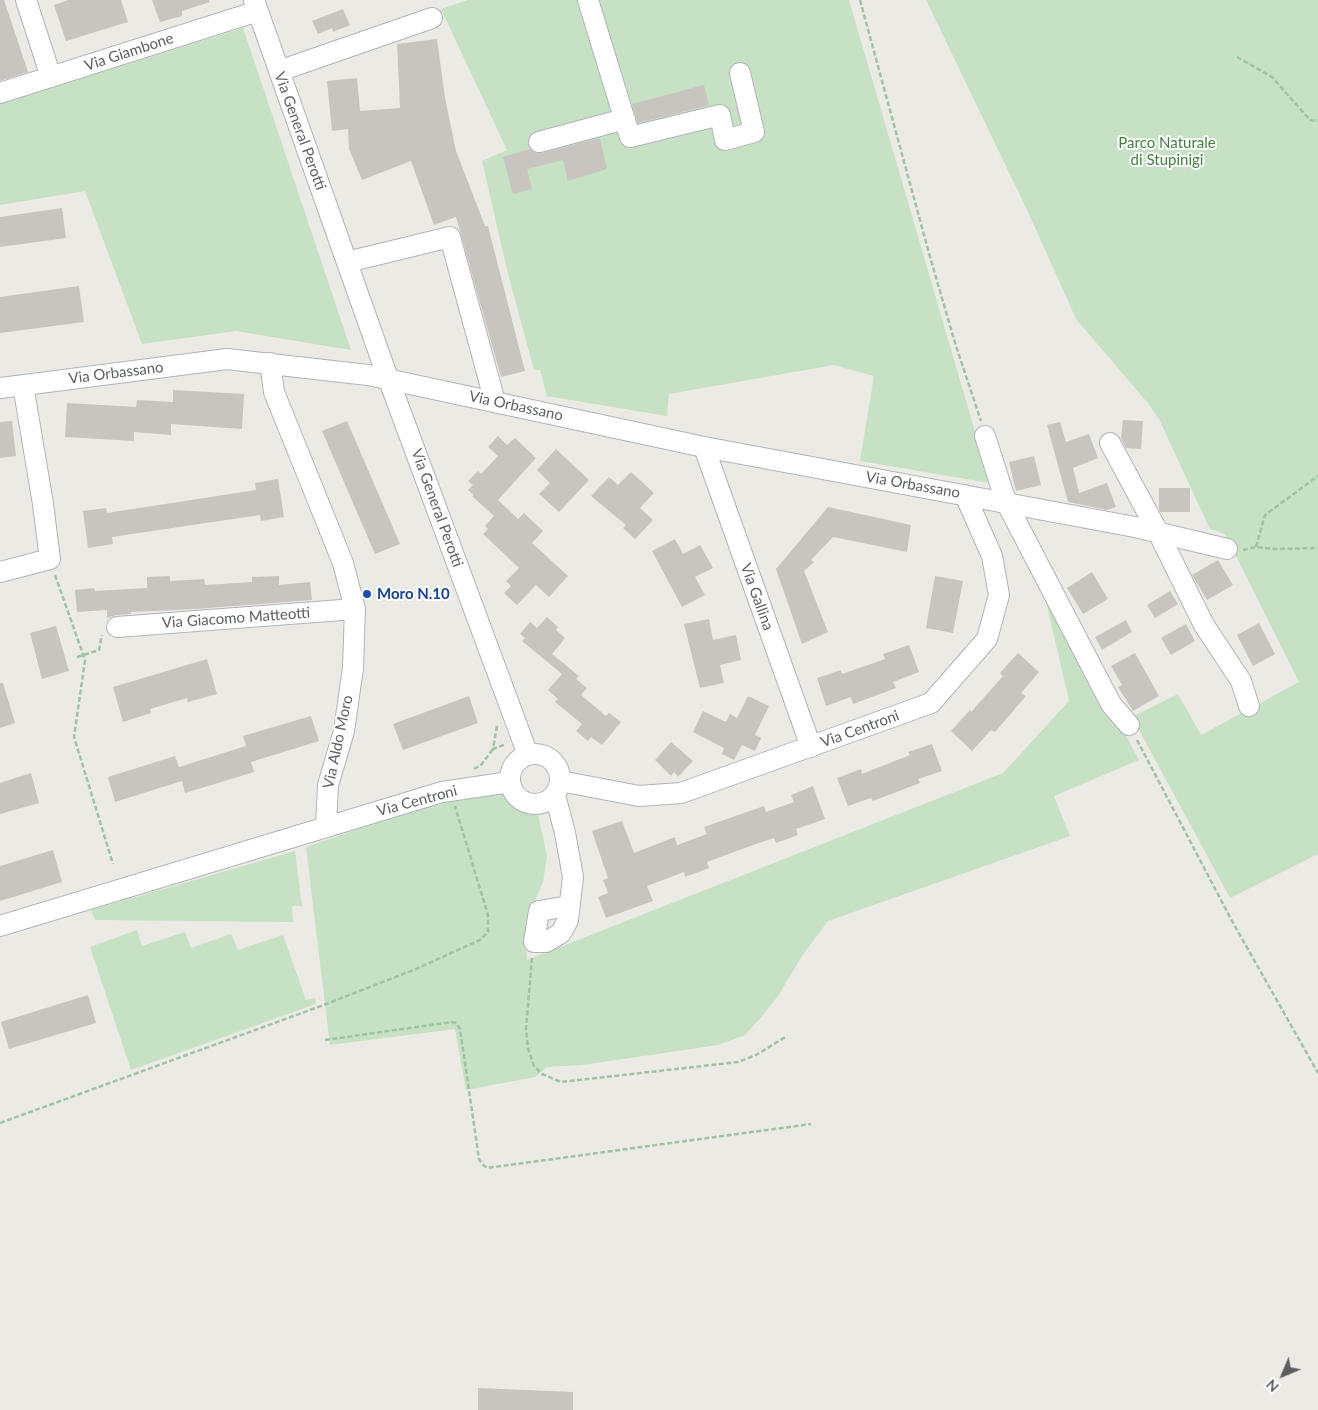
<!DOCTYPE html>
<html>
<head>
<meta charset="utf-8">
<style>
	body { margin:0 }
	#map { position:relative; width:1318px; height:1410px; overflow:hidden; background:#eceae4; font-family:Lato,sans-serif }
	canvas { display:block }
	.north { position:absolute; left:1258px; top:1350px; width:50px; height:50px; -webkit-text-stroke:4px #fff; paint-order:stroke; rotate:225deg; font-size:14px; font-weight:700; line-height:20px; text-align:center; color:#5c5f62 }
	.north::after { content:''; display:block; margin:auto; width:18px; height:22px; background:#5c5f62; clip-path:polygon(50% 0,100% 100%,50% 72%,0 100%) }
</style>
</head>
<body>
<div id="map">
<canvas width="1318" height="1410"></canvas>
<div class="north">N</div>
</div>
<script>
const ctx = document.querySelector('canvas').getContext('2d');
ctx.lineJoin = 'round';
function paint(path, color) {
  ctx.fillStyle = color;
  ctx.fill(path, 'evenodd');
}
function toPath(rows) {
  const path = new Path2D();
  for (const r of rows) {
    if (r.length === 3) {
      path.moveTo(r[0] + r[2], r[1]);
      path.arc(r[0], r[1], r[2], 0, 2 * Math.PI);
      continue;
    }
    path.moveTo(r[0], r[1]);
    for (let i = 2; i < r.length; i += 2) path.lineTo(r[i], r[i + 1]);
  }
  return path;
}
function stroke(path, color, width, dash) {
  ctx.strokeStyle = color;
  ctx.lineWidth = width;
  ctx.lineCap = dash ? 'butt' : 'round';
  ctx.setLineDash(dash || []);
  ctx.stroke(path);
}
function write(font, color, halo, rows, align = 'center') {
  ctx.font = font + ' Lato,sans-serif';
  ctx.lineWidth = 4;
  ctx.setLineDash([]);
  ctx.textBaseline = 'middle';
  ctx.strokeStyle = halo;
  ctx.fillStyle = color;
  for (const [text, x, y, turn = 0] of rows) {
    ctx.save();
    ctx.translate(x, y);
    ctx.rotate((+turn || 0) * Math.PI / 180);
    ctx.textAlign = isNaN(turn) ? turn : align;
    if (halo) ctx.strokeText(text, 0, 0);
    ctx.fillText(text, 0, 0);
    ctx.restore();
  }
}
const green = toPath([
	[468,0,849,0,990,483,860,461,874,376,834,365,669,394,667,416,547,396,540,370,534,370,508,274,482,161,507,150,441,9],
	[926,0,1318,0,1318,854,1230,898,1132,717,1178,694,1201,735,1299,682,1225,534,1210,529,1159,419,1147,402,1076,319,1029,214],
	[243,28,351,350,236,331,142,344,85,191,0,205,0,104],
	[1040,575,1139,760,1054,796,1070,836,828,921,802,956,778,996,763,1015,745,1035,718,1045,582,1065,547,1067,535,1077,466,1090,455,1029,330,1045,306,847,455,796,505,793,512,803,521,811,530,815,538,815,547,856,543,882,525,925,527,960,1003,773,1069,701],
	[295,851,302,906,292,906,293,922,95,920,91,910],
	[137,930,142,946,185,932,191,948,231,934,238,950,283,935,306,1000,315,998,316,1004,131,1070,90,947]
]);
const building = toPath([
	[0,0,4,0,28,72,0,81],
	[68,0,121,0,128,22,66,41,54,5],
	[152,0,209,0,210,2,182,11,182,16,160,22],
	[343,9,350,25,333,32,332,28,318,34,312,21],
	[437,39,445,98,456,151,485,226,488,226,525,371,501,377,456,217,434,225,411,161,362,180,349,149,348,129,332,131,327,81,357,78,360,111,400,108,397,44],
	[704,85,709,105,638,123,632,104],
	[600,138,607,169,568,181,563,160,527,169,532,189,513,194,503,157,530,149,535,153,542,153],
	[62,208,66,238,0,247,0,217],
	[79,286,84,322,0,333,0,297],
	[173,390,244,394,242,429,171,424,171,435,134,432,134,441,65,437,67,403,136,407,137,400,173,402],
	[1123,420,1143,421,1141,449,1126,448,1121,438],
	[12,421,16,456,0,458,0,422],
	[347,421,400,544,375,554,322,431],
	[1060,422,1066,442,1089,434,1098,458,1073,468,1079,493,1107,483,1116,507,1107,510,1068,502,1047,425],
	[498,436,507,445,515,438,536,458,498,500,518,519,524,513,543,531,532,543,568,576,549,597,536,585,517,605,504,593,511,586,506,581,519,568,483,534,488,529,485,526,494,516,472,496,474,495,468,490,473,485,468,481,478,471,481,474,498,456,488,447],
	[556,449,589,480,559,512,539,494,550,483,537,470],
	[1034,456,1041,485,1016,491,1009,462],
	[631,472,654,493,640,508,653,520,635,539,623,528,626,525,591,496,609,477,618,485],
	[278,479,284,517,261,521,260,515,112,537,113,544,88,548,83,511,106,508,107,513,256,490,255,483],
	[1159,488,1190,488,1190,512,1160,512,1159,509],
	[828,507,911,525,907,552,833,537,811,560,814,562,804,571,828,632,802,644,776,569],
	[675,539,683,554,700,545,713,568,695,577,705,595,682,607,652,551],
	[1218,560,1233,585,1207,600,1192,575],
	[1092,572,1108,599,1083,614,1067,588],
	[170,576,170,581,204,579,205,585,252,582,252,577,279,576,279,585,310,582,312,600,196,609,131,612,131,614,116,615,107,618,107,610,77,612,75,590,94,588,95,591,147,588,147,577],
	[935,576,963,581,953,633,926,628],
	[1170,591,1178,604,1155,618,1147,605],
	[547,617,558,627,556,630,565,638,552,654,579,676,576,679,587,688,581,695,606,716,609,713,621,722,602,745,591,737,588,741,576,731,582,724,555,702,558,699,548,690,562,674,522,641,525,638,520,634,530,622,537,628],
	[709,619,713,640,736,635,741,660,720,665,724,683,700,688,684,624],
	[1126,620,1132,632,1102,650,1095,637],
	[1259,623,1275,654,1253,666,1237,635],
	[1186,624,1195,641,1171,655,1161,638],
	[56,626,69,671,42,679,30,633],
	[909,645,919,672,893,682,896,688,853,704,851,697,826,706,817,678,841,670,842,674,885,659,883,654],
	[1018,653,1039,672,1021,693,1026,696,995,732,991,730,972,751,951,731,970,710,971,712,1003,676,1000,673],
	[1135,653,1159,696,1133,711,1118,687,1122,685,1111,666],
	[207,659,217,694,188,702,187,698,150,709,151,713,123,722,113,687],
	[0,683,3,683,15,723,0,728],
	[469,696,478,723,403,750,393,724],
	[748,696,769,706,755,735,761,738,755,751,742,745,734,760,722,754,724,748,693,732,703,711,726,722,730,714,737,718],
	[311,716,319,741,251,762,254,772,185,793,182,781,115,802,108,777,175,756,179,767,246,746,243,736],
	[671,742,693,761,678,777,674,772,671,776,655,760],
	[932,744,942,771,918,779,920,783,873,801,871,798,848,806,837,778,861,769,862,774,910,755,908,752],
	[31,773,39,803,0,814,0,783],
	[813,786,825,819,796,829,798,835,776,843,774,838,753,845,707,862,709,868,685,877,684,872,647,886,653,901,606,918,598,897,608,893,603,880,608,878,592,831,622,821,634,853,675,837,677,845,707,834,704,827,764,806,766,812,794,802,791,795],
	[53,850,62,882,0,901,0,866],
	[88,995,96,1023,9,1049,1,1022],
	[478,1388,573,1392,573,1410,478,1410]
]);
const path = toPath([
	[860,0,930,257,956,346,981,421],
	[1237,57,1272,77,1310,120,1318,121],
	[1256,547,1265,515,1318,476],
	[1243,550,1256,547,1276,549,1318,548],
	[55,575,85,660,74,737,113,864],
	[77,657,99,650,102,635],
	[497,726,493,749,506,744],
	[1137,740,1232,921,1318,1073],
	[474,769,481,765,493,749],
	[532,958,526,1029,528,1048,534,1066,542,1074,561,1082,738,1062,756,1055,787,1036],
	[325,1040,452,1022,456,1023,460,1029,479,1159,482,1164,487,1168,811,1124],
	[0,1123,321,1006,416,969,480,940,488,932,488,915,455,806]
]);
const minor = toPath([
	[26,0,51,77],
	[254,0,384,367,528,755],
	[588,0,630,137,720,115,725,140,754,132,740,73],
	[279,71,432,18],
	[0,93,258,11],
	[539,142,625,119],
	[347,262,450,237,495,402],
	[270,363,274,392,343,563,355,609,353,668,344,731,328,785,326,826],
	[0,388,227,359,368,375,704,447,1135,527,1227,549],
	[985,436,1006,502,1111,704,1129,725],
	[1110,443,1158,532,1204,625,1241,681,1249,706],
	[704,447,811,747],
	[0,572,50,559,43,504,23,385],
	[117,627,355,609],
	[535,779,25],
	[560,781,639,796,681,793,931,703,987,639,999,595,992,556,965,495],
	[555,795,565,833,573,877,568,920,561,933,546,942,534,942,539,911,569,906],
	[0,926,442,792,510,782]
]);
const markers = [
	[367,594,5,"#1a4fb4"]
];
const streetNames = [
	["Via Giambone",129,52,-18],
	["Via General Perotti",300,131,70],
	["Via Orbassano",116,373,-7],
	["Via Orbassano",516,406,12],
	["Via Orbassano",913,485,10],
	["Via General Perotti",437,508,70],
	["Via Gallina",757,597,70],
	["Via Giacomo Matteotti",236,618,-4],
	["Via Centroni",860,729,-20],
	["Via Aldo Moro",338,742,-78],
	["Via Centroni",417,801,-15]
];
const parkNames = [
	["Parco Naturale",1167,143],
	["di Stupinigi",1167,160]
];
const transitNames = [
	["Moro N.10",377,594]
];
paint(green, '#c6e1c3');
paint(building, '#c8c5c0');
stroke(minor, '#b1b4b7', 22);
stroke(path, '#9ec3a5', 2.5, [5, 2.5]);
stroke(minor, '#fff', 20);
for (const [x, y, r, color] of markers) {
  const dot = new Path2D();
  dot.arc(x, y, r, 0, 2 * Math.PI);
  ctx.fillStyle = color;
  ctx.fill(dot);
  stroke(dot, '#fff', 2);
}
write('15px', '#5c5f62', '#fff', streetNames);
write('15px', '#427f3e', '#fff', parkNames);
write('bold 15px', '#164399', '#fff', transitNames, 'left');
</script>
</body>
</html>
